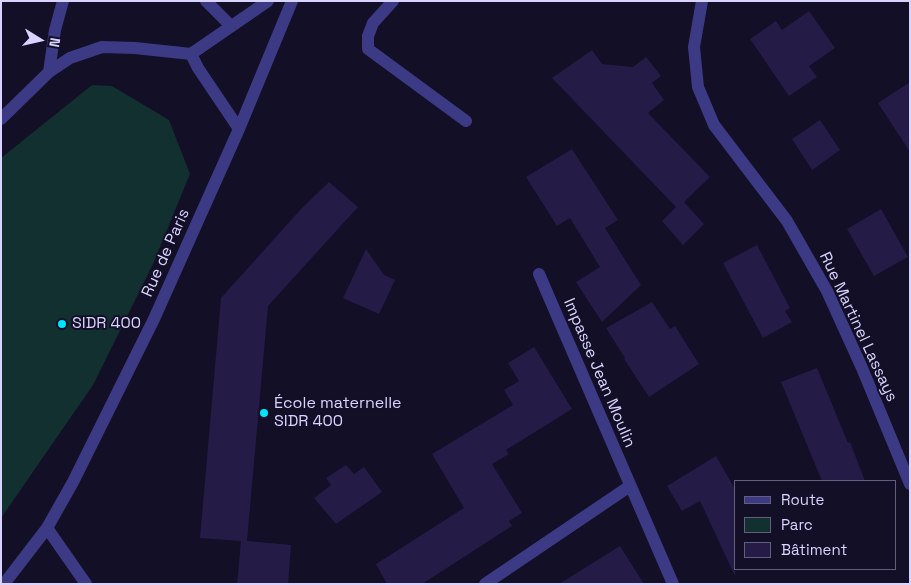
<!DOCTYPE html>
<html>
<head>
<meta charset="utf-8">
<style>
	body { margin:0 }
	#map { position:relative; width:911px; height:585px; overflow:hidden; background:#130f26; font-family:"Space Grotesk",sans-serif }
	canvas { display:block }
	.frame { position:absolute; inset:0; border:2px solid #d9d4ff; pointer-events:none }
	.legend { position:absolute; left:734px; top:480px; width:162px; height:90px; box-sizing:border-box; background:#130f26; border:1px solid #625e7d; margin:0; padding:6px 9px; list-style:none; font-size:15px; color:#d9d4ff }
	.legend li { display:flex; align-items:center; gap:10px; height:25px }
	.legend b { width:25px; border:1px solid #625e7d }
	.north { position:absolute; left:15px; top:15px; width:50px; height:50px; -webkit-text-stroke:4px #130f26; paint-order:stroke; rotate:100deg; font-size:14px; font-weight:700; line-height:20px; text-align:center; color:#d9d4ff }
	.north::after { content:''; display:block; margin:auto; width:18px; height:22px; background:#d9d4ff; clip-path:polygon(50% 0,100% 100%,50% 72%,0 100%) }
</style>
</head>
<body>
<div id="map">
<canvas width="911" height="585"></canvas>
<div class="frame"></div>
<ul class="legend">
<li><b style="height:6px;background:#3d3a85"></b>Route</li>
<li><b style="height:14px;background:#12302f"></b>Parc</li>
<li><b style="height:14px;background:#241b47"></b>Bâtiment</li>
</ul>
<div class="north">N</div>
</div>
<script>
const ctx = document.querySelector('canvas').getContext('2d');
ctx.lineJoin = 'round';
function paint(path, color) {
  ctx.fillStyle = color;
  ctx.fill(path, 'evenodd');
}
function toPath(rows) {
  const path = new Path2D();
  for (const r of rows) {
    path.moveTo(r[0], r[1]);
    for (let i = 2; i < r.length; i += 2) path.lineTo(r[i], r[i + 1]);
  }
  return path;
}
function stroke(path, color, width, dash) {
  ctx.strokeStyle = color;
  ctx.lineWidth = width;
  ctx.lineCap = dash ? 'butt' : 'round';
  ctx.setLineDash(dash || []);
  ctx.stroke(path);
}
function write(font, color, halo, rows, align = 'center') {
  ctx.font = font + ' "Space Grotesk",sans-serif';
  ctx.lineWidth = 4;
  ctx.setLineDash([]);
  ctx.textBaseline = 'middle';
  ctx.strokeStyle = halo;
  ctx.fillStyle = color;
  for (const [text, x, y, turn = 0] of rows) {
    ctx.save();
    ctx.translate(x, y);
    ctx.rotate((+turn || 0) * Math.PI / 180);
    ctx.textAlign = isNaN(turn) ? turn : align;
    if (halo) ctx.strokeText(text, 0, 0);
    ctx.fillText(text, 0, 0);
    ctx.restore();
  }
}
const green = toPath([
	[92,85,112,86,169,120,190,174,153,264,93,385,1,518,1,158]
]);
const building = toPath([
	[809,11,835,48,809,66,817,77,789,96,750,39,776,21,782,30],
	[592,50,602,64,633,67,646,57,661,76,652,83,664,100,648,113,710,177,684,202,704,224,683,245,662,221,676,207,552,78],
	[910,82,910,152,878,103],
	[820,120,840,150,812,170,792,139],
	[572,149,618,220,605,228,641,285,602,322,576,282,600,267,570,218,557,226,526,177],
	[329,182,358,207,268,306,247,541,291,545,288,584,237,584,241,541,200,538,221,298,301,209],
	[881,209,908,257,874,276,847,229],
	[757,245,790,308,785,311,792,322,763,338,723,263],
	[366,249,384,275,395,280,379,314,343,298],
	[652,302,670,329,675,326,699,364,649,397,624,359,625,358,606,328],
	[534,347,572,409,506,450,509,454,492,464,522,513,509,521,512,526,422,584,387,584,376,564,464,508,432,454,513,405,504,390,519,381,508,363],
	[817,368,848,443,850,442,865,481,822,481,781,382],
	[716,456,735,489,735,576,700,501,682,511,667,486],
	[346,465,354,474,364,467,382,492,336,524,314,498,331,485,326,478],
	[620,546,644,584,559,584]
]);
const service = toPath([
	[393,1,373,23,368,36,368,49,466,121]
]);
const minor = toPath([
	[206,1,231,26],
	[702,1,694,47,698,87,714,125,787,221,827,291,862,368,910,484],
	[49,72,55,30,63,1],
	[539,274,673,584],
	[485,584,630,486]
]);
const tertiary = toPath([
	[191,54,198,68,239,129],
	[1,119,49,72,70,58,102,47,135,48,191,54,268,1],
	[47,528,86,584],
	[4,584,47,528,73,482,154,319,239,129,292,1]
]);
const markers = [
	[62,324,5,"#00e5ff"],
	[264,413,5,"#00e5ff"]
];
const streetNames = [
	["Rue de Paris",166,253,-66],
	["Rue Martinel Lassays",858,327,65],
	["Impasse Jean Moulin",599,373,67]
];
const poiNames = [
	["SIDR 400",72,324],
	["École maternelle",274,404],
	["SIDR 400",274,422]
];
paint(green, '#12302f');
paint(building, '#241b47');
stroke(service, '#3d3a85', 12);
stroke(minor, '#3d3a85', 12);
stroke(tertiary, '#3d3a85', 12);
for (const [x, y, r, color] of markers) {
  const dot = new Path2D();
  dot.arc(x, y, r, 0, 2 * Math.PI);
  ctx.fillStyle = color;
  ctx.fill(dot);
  stroke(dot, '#130f26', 2);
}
write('16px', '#d9d4ff', '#130f26', streetNames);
write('16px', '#d9d4ff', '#130f26', poiNames, 'left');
</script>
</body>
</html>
